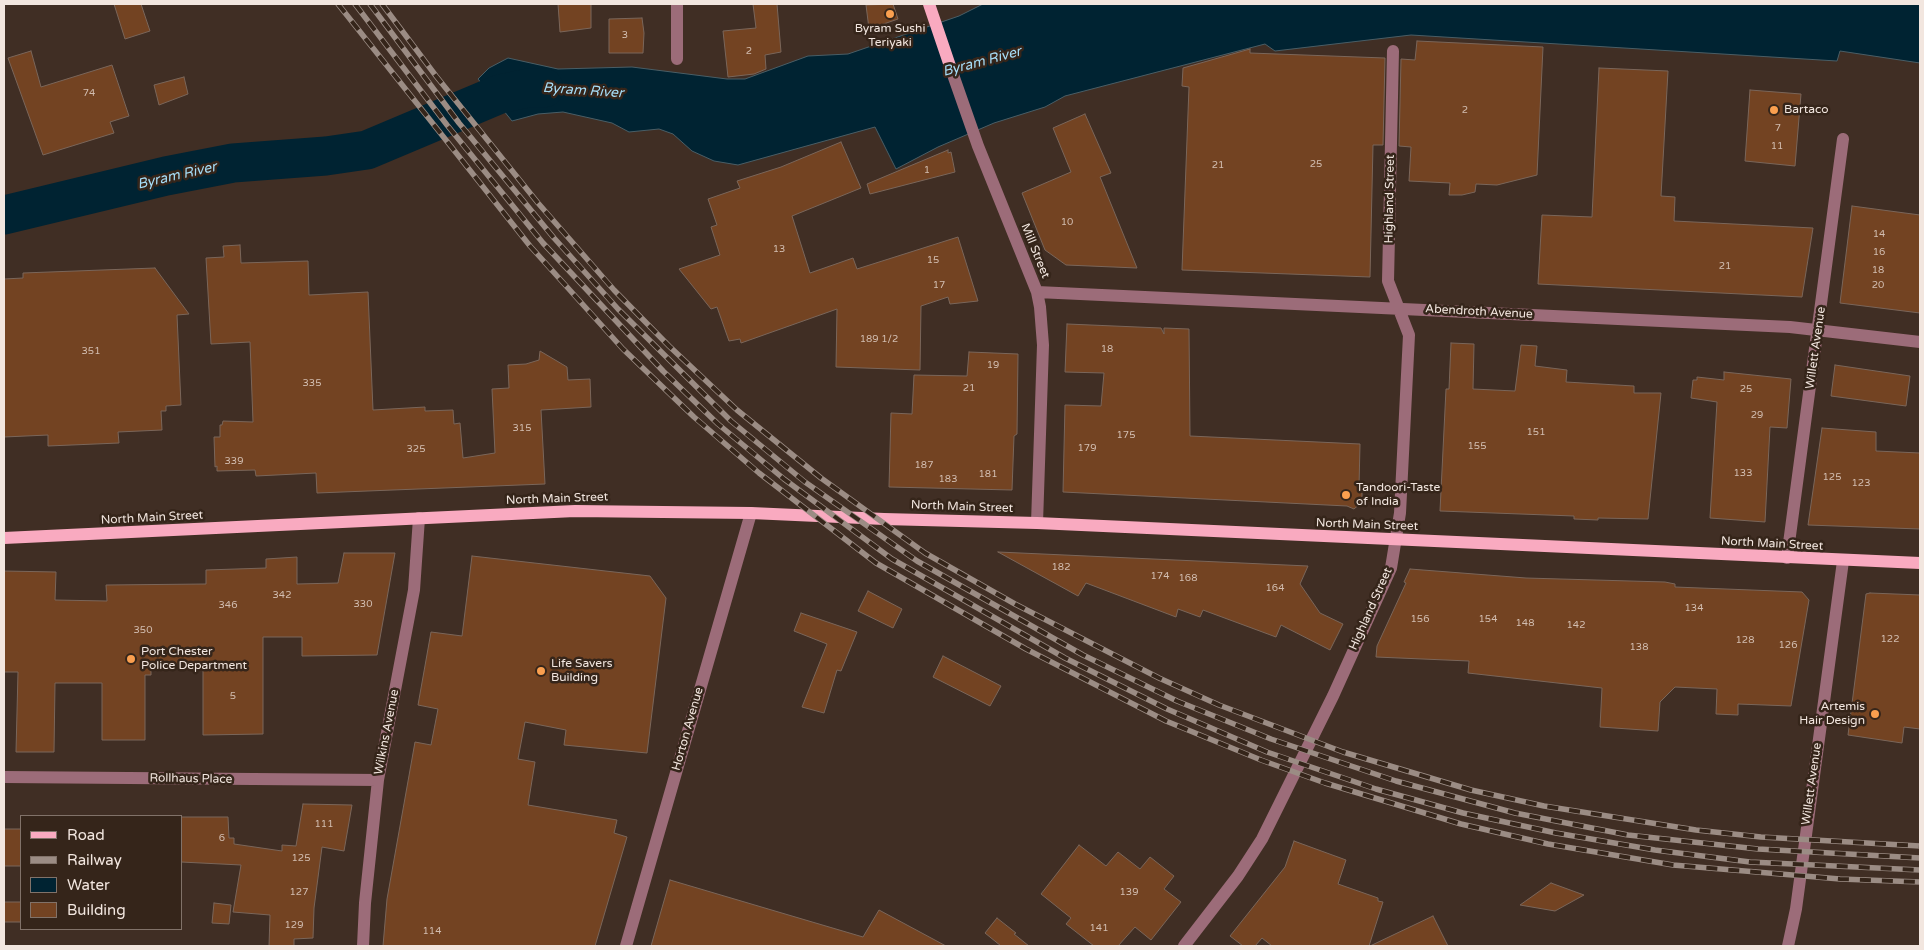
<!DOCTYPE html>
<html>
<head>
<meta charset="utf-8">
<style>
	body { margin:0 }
	#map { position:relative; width:1924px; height:950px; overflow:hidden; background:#402e24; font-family:"Varela Round",sans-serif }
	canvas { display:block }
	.frame { position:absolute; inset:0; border:5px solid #f2e6df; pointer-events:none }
	.legend { position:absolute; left:20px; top:815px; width:162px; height:115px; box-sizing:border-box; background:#35251a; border:1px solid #817269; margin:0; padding:6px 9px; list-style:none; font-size:15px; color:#f2e6df }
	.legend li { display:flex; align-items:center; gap:10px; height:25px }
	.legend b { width:25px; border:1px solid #817269 }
</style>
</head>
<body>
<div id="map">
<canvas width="1924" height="950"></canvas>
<div class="frame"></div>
<ul class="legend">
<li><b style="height:6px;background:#f9aac0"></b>Road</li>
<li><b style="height:6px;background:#9b8c84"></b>Railway</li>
<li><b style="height:14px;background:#002332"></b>Water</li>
<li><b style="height:14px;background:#734322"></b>Building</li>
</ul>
</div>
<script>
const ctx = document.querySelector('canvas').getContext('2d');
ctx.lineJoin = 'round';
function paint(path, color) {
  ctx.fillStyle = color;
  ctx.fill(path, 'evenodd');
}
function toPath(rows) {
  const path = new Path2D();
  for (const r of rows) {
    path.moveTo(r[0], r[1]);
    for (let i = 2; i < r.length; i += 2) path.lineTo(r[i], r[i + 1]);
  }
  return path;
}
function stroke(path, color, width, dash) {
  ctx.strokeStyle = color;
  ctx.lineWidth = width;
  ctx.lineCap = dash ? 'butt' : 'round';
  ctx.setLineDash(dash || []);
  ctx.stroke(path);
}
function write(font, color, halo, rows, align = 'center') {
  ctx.font = font + ' "Varela Round",sans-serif';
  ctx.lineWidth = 5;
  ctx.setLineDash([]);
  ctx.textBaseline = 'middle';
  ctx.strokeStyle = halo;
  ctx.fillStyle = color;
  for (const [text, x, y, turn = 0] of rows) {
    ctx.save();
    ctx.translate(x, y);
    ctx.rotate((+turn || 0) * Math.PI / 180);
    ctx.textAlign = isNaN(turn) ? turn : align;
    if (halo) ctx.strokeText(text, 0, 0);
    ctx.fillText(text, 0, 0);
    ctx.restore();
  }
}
const water = toPath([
	[983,4,1920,4,1920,63,1840,51,1837,61,1411,35,1275,51,1265,44,1065,96,1045,107,994,123,938,147,896,169,875,127,738,165,714,161,692,151,673,134,659,129,629,132,612,123,563,112,538,114,512,121,478,79,489,68,508,58,558,69,632,67,727,79,745,79,808,56,848,54,959,16,983,4]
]);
const river = toPath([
	[4,215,166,176,233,163,326,156,367,150,500,94,528,88,544,88]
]);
const building = toPath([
	[114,4,141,4,150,31,125,39,114,4],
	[558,4,591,4,591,28,560,32,558,4],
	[753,4,777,4,781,52,765,55,766,69,754,74,728,77,723,31,756,28,753,4],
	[893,4,898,19,869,29,866,5,893,4],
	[642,18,644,33,643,53,609,53,609,19,642,18],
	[1417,41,1543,47,1537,175,1497,185,1476,184,1475,192,1462,195,1449,195,1450,183,1409,181,1411,147,1399,146,1401,59,1415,60,1417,41],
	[1250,49,1250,53,1385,58,1383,145,1373,145,1370,277,1182,270,1189,87,1182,86,1183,68,1250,49],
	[31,51,41,87,112,65,129,116,110,122,114,133,43,155,8,58,31,51],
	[1599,68,1668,71,1661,196,1675,197,1674,221,1813,228,1802,297,1538,284,1542,215,1592,217,1599,68],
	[184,77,188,94,159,105,154,85,184,77],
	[1750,90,1801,94,1795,166,1745,161,1750,90],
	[1085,114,1111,173,1100,177,1137,268,1066,265,1045,250,1022,193,1071,172,1053,128,1085,114],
	[841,142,861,188,792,216,810,273,853,258,857,269,958,237,978,301,950,304,948,297,921,306,920,370,836,367,837,309,741,343,740,339,729,341,717,307,711,309,679,269,720,255,711,227,717,225,708,199,740,188,737,181,781,167,841,142],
	[948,150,948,153,951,152,955,172,870,194,867,184,948,150],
	[1852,206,1920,215,1920,313,1840,303,1852,206],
	[240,245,241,263,308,261,309,295,368,292,373,410,425,407,425,411,453,410,454,424,460,423,463,458,495,453,492,389,509,388,508,365,526,364,539,360,540,351,567,367,568,380,590,379,591,407,541,410,545,484,317,493,316,473,256,476,255,470,217,471,217,466,215,467,214,437,220,437,220,425,222,425,223,421,253,422,250,342,211,344,206,258,224,257,223,246,240,245],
	[155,268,189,314,177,315,181,405,166,406,166,411,161,411,162,430,118,432,119,443,48,446,48,435,4,437,4,279,23,278,23,273,155,268],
	[1067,324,1161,328,1164,334,1164,328,1189,329,1190,436,1360,444,1359,487,1362,487,1362,502,1354,509,1347,506,1063,492,1065,405,1101,406,1104,373,1065,372,1067,324],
	[1451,343,1474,344,1473,389,1515,391,1521,345,1537,346,1535,366,1567,370,1566,382,1634,386,1634,393,1661,393,1648,519,1598,518,1598,520,1574,519,1574,516,1440,511,1446,389,1449,389,1451,343],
	[969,352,1018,354,1017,434,1014,436,1012,490,889,487,891,413,912,414,914,375,967,376,969,352],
	[1835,365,1910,376,1906,406,1831,396,1835,365],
	[1724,372,1791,379,1787,428,1770,427,1765,522,1710,518,1717,402,1691,398,1693,380,1697,380,1697,377,1724,380,1724,372],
	[1822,428,1876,432,1876,451,1920,453,1920,529,1808,525,1822,428],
	[998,552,1308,566,1300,584,1320,613,1343,624,1330,650,1281,625,1276,637,1203,610,1200,617,1178,609,1176,617,1086,583,1078,596,998,552],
	[344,553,395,553,377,655,302,656,302,637,263,637,263,734,203,735,203,665,151,665,151,675,145,675,145,740,102,740,102,683,55,683,54,752,16,752,18,672,4,672,4,571,56,572,55,600,107,601,106,585,206,584,206,570,266,568,266,559,297,557,297,584,338,583,344,553],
	[472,556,650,576,666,598,647,753,564,745,566,730,525,722,518,759,535,762,528,805,617,820,614,833,627,837,595,946,383,946,387,899,415,742,431,745,438,709,418,705,431,632,462,636,472,556],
	[1410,569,1526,578,1665,582,1675,584,1675,587,1802,592,1809,600,1791,706,1738,704,1738,715,1716,714,1717,689,1675,687,1660,702,1658,731,1600,727,1602,688,1468,673,1469,661,1376,657,1377,646,1406,583,1404,582,1410,569],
	[868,591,902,609,893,628,858,611,868,591],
	[1870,593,1920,595,1920,729,1904,727,1902,743,1848,735,1866,594,1870,593],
	[801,613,857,632,841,671,837,670,824,713,802,707,827,644,794,631,801,613],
	[943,656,1001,686,990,706,933,677,943,656],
	[303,804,352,805,344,851,322,847,314,908,313,938,294,939,294,946,269,946,270,915,233,912,241,865,181,862,181,817,228,817,229,838,234,838,234,844,282,851,282,845,296,846,303,804],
	[4,829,21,829,21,866,4,866,4,829],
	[1294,841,1346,860,1338,884,1378,898,1378,901,1383,902,1369,946,1272,946,1262,938,1255,946,1243,946,1230,936,1285,867,1294,841],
	[1079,845,1106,866,1118,852,1140,869,1150,857,1174,876,1164,889,1181,902,1151,940,1135,927,1118,946,1094,946,1066,924,1071,918,1041,894,1079,845],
	[670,880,863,937,879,910,946,946,651,946,670,880],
	[1551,883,1584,895,1555,911,1520,905,1551,883],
	[4,902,21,902,21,922,4,922,4,902],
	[214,903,231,905,229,924,212,923,214,903],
	[1433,916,1448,946,1370,946,1433,916],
	[997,918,1016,933,1014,934,1029,946,1001,946,985,933,997,918]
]);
const minor = toPath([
	[677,4,677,59],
	[951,69,978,146,1037,292,1040,307,1043,345,1037,523],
	[1037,292,1790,327,1920,342],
	[1787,558,1843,139],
	[4,777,378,780],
	[363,946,365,903,378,780,414,590,419,518],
	[626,946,751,513],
	[1184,946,1238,876,1262,839,1333,696,1391,568,1400,513,1409,335,1388,281,1393,51],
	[1788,946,1796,909,1843,561]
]);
const major = toPath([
	[929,4,951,69],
	[4,538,575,511,751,513,884,519,1037,523,1920,563]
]);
const rail = toPath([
	[338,4,530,246,623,349,694,417,759,473,876,563,1026,649,1166,721,1261,760,1325,783,1461,824,1548,844,1673,865,1840,879,1920,882],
	[355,4,447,125,543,243,663,371,718,424,784,479,892,559,1065,658,1167,709,1267,752,1376,789,1463,813,1556,833,1655,850,1750,862,1920,870],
	[370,4,459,123,554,238,618,309,731,421,805,482,917,561,1083,655,1177,701,1271,739,1396,781,1515,813,1628,835,1758,849,1920,858],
	[382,4,436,76,538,203,614,290,669,346,737,410,821,478,925,553,1015,604,1159,678,1219,705,1343,752,1471,790,1544,806,1696,830,1761,837,1920,846]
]);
const markers = [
	[890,14,5,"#fa9f4f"],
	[1774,110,5,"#fa9f4f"],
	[1346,495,5,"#fa9f4f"],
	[131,659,5,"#fa9f4f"],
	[541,671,5,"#fa9f4f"],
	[1875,714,5,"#fa9f4f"]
];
const numberNames = [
	["3",625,35],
	["2",749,51],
	["74",89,93],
	["2",1465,110],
	["7",1778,128],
	["11",1777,146],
	["25",1316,164],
	["21",1218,165],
	["1",927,170],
	["10",1067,222],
	["14",1879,234],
	["13",779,249],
	["16",1879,252],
	["15",933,260],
	["21",1725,266],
	["18",1878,270],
	["17",939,285],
	["20",1878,285],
	["189 1/2",879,339],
	["18",1107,349],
	["351",91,351],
	["19",993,365],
	["335",312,383],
	["21",969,388],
	["25",1746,389],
	["29",1757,415],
	["315",522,428],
	["151",1536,432],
	["175",1126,435],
	["155",1477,446],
	["179",1087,448],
	["325",416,449],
	["339",234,461],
	["187",924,465],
	["133",1743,473],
	["181",988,474],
	["125",1832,477],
	["183",948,479],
	["123",1861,483],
	["182",1061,567],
	["174",1160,576],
	["168",1188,578],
	["164",1275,588],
	["342",282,595],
	["330",363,604],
	["346",228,605],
	["134",1694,608],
	["156",1420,619],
	["154",1488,619],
	["148",1525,623],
	["142",1576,625],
	["350",143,630],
	["122",1890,639],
	["128",1745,640],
	["126",1788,645],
	["138",1639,647],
	["5",233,696],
	["111",324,824],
	["6",222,838],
	["125",301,858],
	["127",299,892],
	["139",1129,892],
	["129",294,925],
	["141",1099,928],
	["114",432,931]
];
const poiNames = [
	["Byram Sushi",890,29,"center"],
	["Teriyaki",890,43,"center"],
	["Bartaco",1784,110],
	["Tandoori-Taste",1356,488],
	["of India",1356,502],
	["Port Chester",141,652],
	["Police Department",141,666],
	["Life Savers",551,664],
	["Building",551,678],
	["Artemis",1865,707,"right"],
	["Hair Design",1865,721,"right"]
];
const streetNames = [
	["Highland Street",1390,199,-89],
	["Mill Street",1035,251,68],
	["Abendroth Avenue",1479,312,3],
	["Willett Avenue",1816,348,-82],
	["North Main Street",557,499,-2],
	["North Main Street",962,507,2],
	["North Main Street",152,518,-3],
	["North Main Street",1367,525,2],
	["North Main Street",1772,544,3],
	["Highland Street",1371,609,-66],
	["Horton Avenue",688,729,-74],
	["Wilkins Avenue",387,732,-79],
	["Rollhaus Place",191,779,1],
	["Willett Avenue",1812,784,-82]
];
const waterNames = [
	["Byram River",982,62,-15],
	["Byram River",583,91,4],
	["Byram River",177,176,-13]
];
paint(water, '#002332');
stroke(water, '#495e66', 1);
stroke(river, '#002332', 39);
paint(building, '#734322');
stroke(building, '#7a665a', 1);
stroke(minor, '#9c6c79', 12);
stroke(major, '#f9aac0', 12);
stroke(rail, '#9b8c84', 5.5);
stroke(rail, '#35251a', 4, [11]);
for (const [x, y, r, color] of markers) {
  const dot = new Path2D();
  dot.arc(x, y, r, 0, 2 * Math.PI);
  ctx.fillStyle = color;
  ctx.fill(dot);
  stroke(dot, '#35251a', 2);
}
write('10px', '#d2bdb0', null, numberNames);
write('12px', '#f2e6df', '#35251a', poiNames, 'left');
write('12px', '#f2e6df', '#35251a', streetNames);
write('italic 14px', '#a6ddf7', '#35251a', waterNames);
</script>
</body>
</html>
